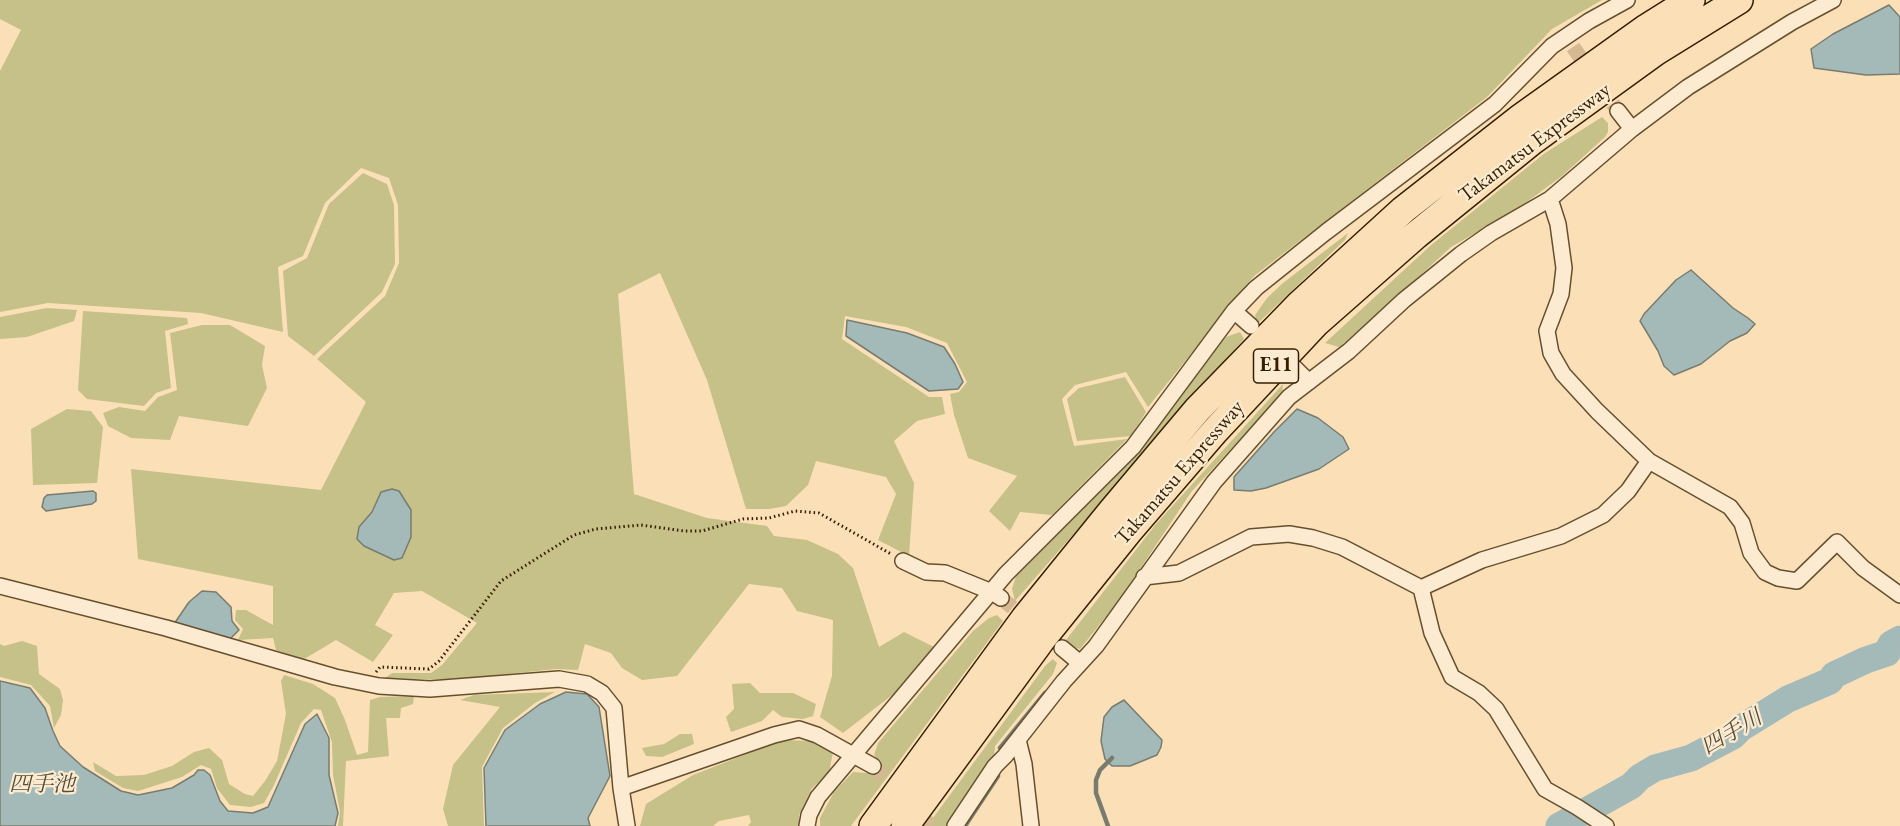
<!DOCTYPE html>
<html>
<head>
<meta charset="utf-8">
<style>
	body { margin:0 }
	canvas { display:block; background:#fbe0b7 }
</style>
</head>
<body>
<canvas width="1900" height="826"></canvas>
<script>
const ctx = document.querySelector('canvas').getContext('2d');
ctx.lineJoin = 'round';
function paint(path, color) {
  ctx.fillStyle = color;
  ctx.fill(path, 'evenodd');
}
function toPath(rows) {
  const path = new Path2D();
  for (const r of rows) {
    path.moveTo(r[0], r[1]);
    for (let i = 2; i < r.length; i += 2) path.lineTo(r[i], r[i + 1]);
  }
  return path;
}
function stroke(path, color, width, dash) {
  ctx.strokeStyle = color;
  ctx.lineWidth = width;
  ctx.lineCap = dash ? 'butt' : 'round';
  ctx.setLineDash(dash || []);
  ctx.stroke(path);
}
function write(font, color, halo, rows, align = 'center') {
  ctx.font = font + ' "EB Garamond","Noto Serif JP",serif';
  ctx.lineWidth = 4.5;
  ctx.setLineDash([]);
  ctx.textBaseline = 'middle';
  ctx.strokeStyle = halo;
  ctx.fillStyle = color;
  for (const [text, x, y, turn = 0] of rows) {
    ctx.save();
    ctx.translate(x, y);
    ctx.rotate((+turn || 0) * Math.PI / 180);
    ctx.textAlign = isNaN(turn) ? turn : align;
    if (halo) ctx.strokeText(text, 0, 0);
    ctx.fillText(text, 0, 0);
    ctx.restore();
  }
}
const green = toPath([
	[0,0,1602,0,1552,29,1487,97,1254,276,1148,407,1126,372,1075,385,1062,399,1074,446,1127,439,1052,515,1020,512,1010,531,989,511,1017,476,968,458,954,415,950,394,959,392,967,382,947,343,906,327,845,316,842,339,929,397,942,397,945,414,917,421,894,441,914,483,909,556,878,540,896,494,886,477,816,461,808,485,786,506,769,509,746,509,707,380,660,273,618,294,634,494,707,518,767,526,774,536,807,540,838,554,853,568,879,647,904,632,934,647,900,689,843,733,820,717,832,676,833,620,797,611,782,588,749,584,677,676,642,680,622,668,611,653,585,644,578,670,556,669,449,680,385,678,392,673,431,673,442,665,477,623,422,591,394,593,375,625,393,635,373,662,336,640,301,661,276,650,273,638,238,640,243,629,235,620,236,610,246,610,273,625,273,586,138,559,131,469,321,490,366,402,317,359,385,296,399,263,398,205,389,178,361,168,325,203,303,256,278,267,283,332,201,313,48,303,0,312,0,71,21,30,0,19],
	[1602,117,1608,123,1608,132,1605,137,1562,176,1517,209,1451,247,1363,328,1339,347,1325,343,1430,246,1545,153],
	[363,173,387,184,394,205,395,264,382,292,314,356,288,336,283,271,307,258,329,204],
	[1348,233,1345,240,1257,324,1255,315,1267,298,1283,283],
	[47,308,77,310,74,321,27,337,0,339,0,317],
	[83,311,187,318,188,324,165,331,171,388,156,393,144,406,87,399,78,390],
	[202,325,230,325,265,346,262,365,267,388,248,426,179,416,170,440,131,438,108,426,103,413,119,407,145,411,158,397,177,390,170,333],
	[1240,332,1244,339,1015,601,1012,589,1017,573,1093,499,1143,444,1226,337],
	[1125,377,1146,412,1131,436,1077,441,1067,399,1079,388],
	[1283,384,1282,394,1192,491,1120,599,1080,649,1070,646,1066,640,1156,524],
	[67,409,91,411,103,427,97,483,33,485,31,429],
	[997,615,1003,621,851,826,820,826,820,818,834,792,853,772,869,773,879,762,874,755,878,743,973,631,989,618],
	[22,641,37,646,39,674,60,689,63,700,61,715,54,728,50,706,31,685,0,677,0,644,4,646],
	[1053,659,1057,663,1053,674,995,746,994,757,946,826,927,826,1045,666],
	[284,675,313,684,335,698,345,720,357,755,368,752,370,700,380,697,414,696,413,704,401,708,400,718,386,718,389,756,346,761,343,826,338,826,340,812,333,775,332,742,321,710,314,709,301,723,274,785,264,803,251,807,230,805,217,788,211,769,201,765,182,777,138,791,123,788,95,771,93,762,116,776,144,775,172,766,194,752,209,748,222,760,229,784,245,794,253,796,265,781,277,761,286,714,281,681],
	[750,683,760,693,793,693,816,704,813,716,803,719,782,717,773,710,762,721,731,732,726,717,734,709,732,684],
	[555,692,535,703,503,728,482,767,484,826,448,826,443,809,453,765,500,707,460,700,474,695],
	[680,734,692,734,694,744,662,757,646,756,642,748,664,744],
	[782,740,813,741,833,752,829,773,812,788,799,815,799,826,748,826,751,822,749,815,719,821,713,826,640,826,646,804,693,775]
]);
const water = toPath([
	[1889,5,1900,17,1900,74,1866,75,1814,68,1811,49,1833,34,1889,5],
	[1691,270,1733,308,1748,318,1755,324,1747,333,1730,341,1701,364,1674,375,1664,366,1658,351,1640,321,1644,314,1676,280,1691,270],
	[847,320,907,333,944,347,955,364,963,382,958,389,929,391,846,336,847,320],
	[1297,409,1318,418,1343,437,1349,449,1319,469,1266,488,1251,491,1234,490,1234,477,1274,432,1297,409],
	[392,489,399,491,411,510,411,537,402,558,394,560,364,546,357,539,359,527,372,512,381,492,392,489],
	[93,491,96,493,96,501,92,504,46,511,42,507,44,498,47,495,93,491],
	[202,591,216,592,231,607,232,621,239,630,230,639,174,624,189,602,202,591],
	[0,681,30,688,45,708,53,731,60,746,83,767,121,791,138,795,172,788,194,775,198,770,204,770,210,775,220,801,228,811,253,813,268,807,305,724,317,714,329,738,329,775,338,813,335,826,0,826,0,681],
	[566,692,587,694,599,707,610,776,588,818,590,826,486,826,484,768,505,730,540,704,566,692],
	[1124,700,1162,740,1161,747,1157,755,1130,766,1112,766,1105,759,1101,741,1104,717,1112,707,1124,700]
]);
const stream = toPath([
	[1000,748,1045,693],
	[965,826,998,776],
	[1108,826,1096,793,1096,780,1100,770,1112,758]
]);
const river = toPath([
	[1559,826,1631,786,1640,777,1655,768,1691,758,1733,736,1741,728,1788,699,1830,681,1834,675,1866,660,1887,653,1891,644,1900,639]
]);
const minorTunnel = toPath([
	[1573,47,1618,111],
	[1001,598,1030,622],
	[873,766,931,826]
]);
const path = toPath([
	[376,672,380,667,429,669,439,661,501,581,574,535,596,529,641,525,684,531,702,531,743,519,769,518,795,511,819,513,891,554]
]);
const minor = toPath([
	[1618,111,1632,129],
	[1550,199,1558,224,1564,268,1561,294,1547,331,1551,353,1563,374,1597,411,1649,461,1730,507,1742,523,1751,553,1765,572,1778,578,1797,581,1837,542,1863,568,1900,595],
	[1234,311,1251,326],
	[1295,368,1309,382],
	[903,561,926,572,945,573,992,592,1001,598],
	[1144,577,1179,573,1251,537,1289,534,1313,538,1342,547,1421,588,1432,633,1452,677,1479,693,1496,709,1545,789,1577,807,1606,826],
	[0,586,166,628,335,677,379,686,430,689,559,679,587,684,602,693,614,708,621,788,627,826],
	[1421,588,1482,560,1561,536,1603,515,1628,491,1649,461],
	[1062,648,1080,663],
	[1018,740,1024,764,1031,826],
	[621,788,774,735,799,729,817,735,873,766],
	[807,826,809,815,818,797,1006,574,1133,447,1234,311,1256,288,1326,232,1495,104,1552,46,1589,21,1627,0],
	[955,826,995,766,1005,756,1064,681,1096,646,1214,482,1289,397,1349,351,1404,300,1461,254,1491,233,1550,199,1632,129,1688,87,1792,22,1833,0]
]);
const motorway = toPath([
	[873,826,1025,618,1111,512,1197,410,1300,304,1403,210,1519,119,1645,29,1691,0],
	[905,826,1042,639,1128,532,1215,431,1316,323,1416,235,1532,141,1655,52,1739,0]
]);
const shields = [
	[1276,366,45]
];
const shieldNames = [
	["E11",1276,366]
];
const streetNames = [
	["Takamatsu Expressway",1535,143,-37],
	["Takamatsu Expressway",1180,473,-49]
];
const waterNames = [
	["四手川",1732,733,-31],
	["四手池",42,785]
];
paint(green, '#c6c089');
paint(water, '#a4bab9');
stroke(water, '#787c6f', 1.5);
stroke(stream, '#787c6f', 4.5);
stroke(river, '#a4bab9', 27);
stroke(minorTunnel, '#d4b993', 15, [15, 8]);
stroke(minor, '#674f2e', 18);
stroke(motorway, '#361f01', 30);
stroke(path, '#361f01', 3, [1.5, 3]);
stroke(minor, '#fcebd0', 15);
stroke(motorway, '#fbe0b7', 27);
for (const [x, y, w] of shields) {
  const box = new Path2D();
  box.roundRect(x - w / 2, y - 17, w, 34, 4.5);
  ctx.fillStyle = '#fcebd0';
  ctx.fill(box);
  stroke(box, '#361f01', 1.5);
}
write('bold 20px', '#361f01', null, shieldNames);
write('21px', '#361f01', '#fcebd0', streetNames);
write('italic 22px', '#574e38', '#fcebd0', waterNames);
</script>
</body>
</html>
